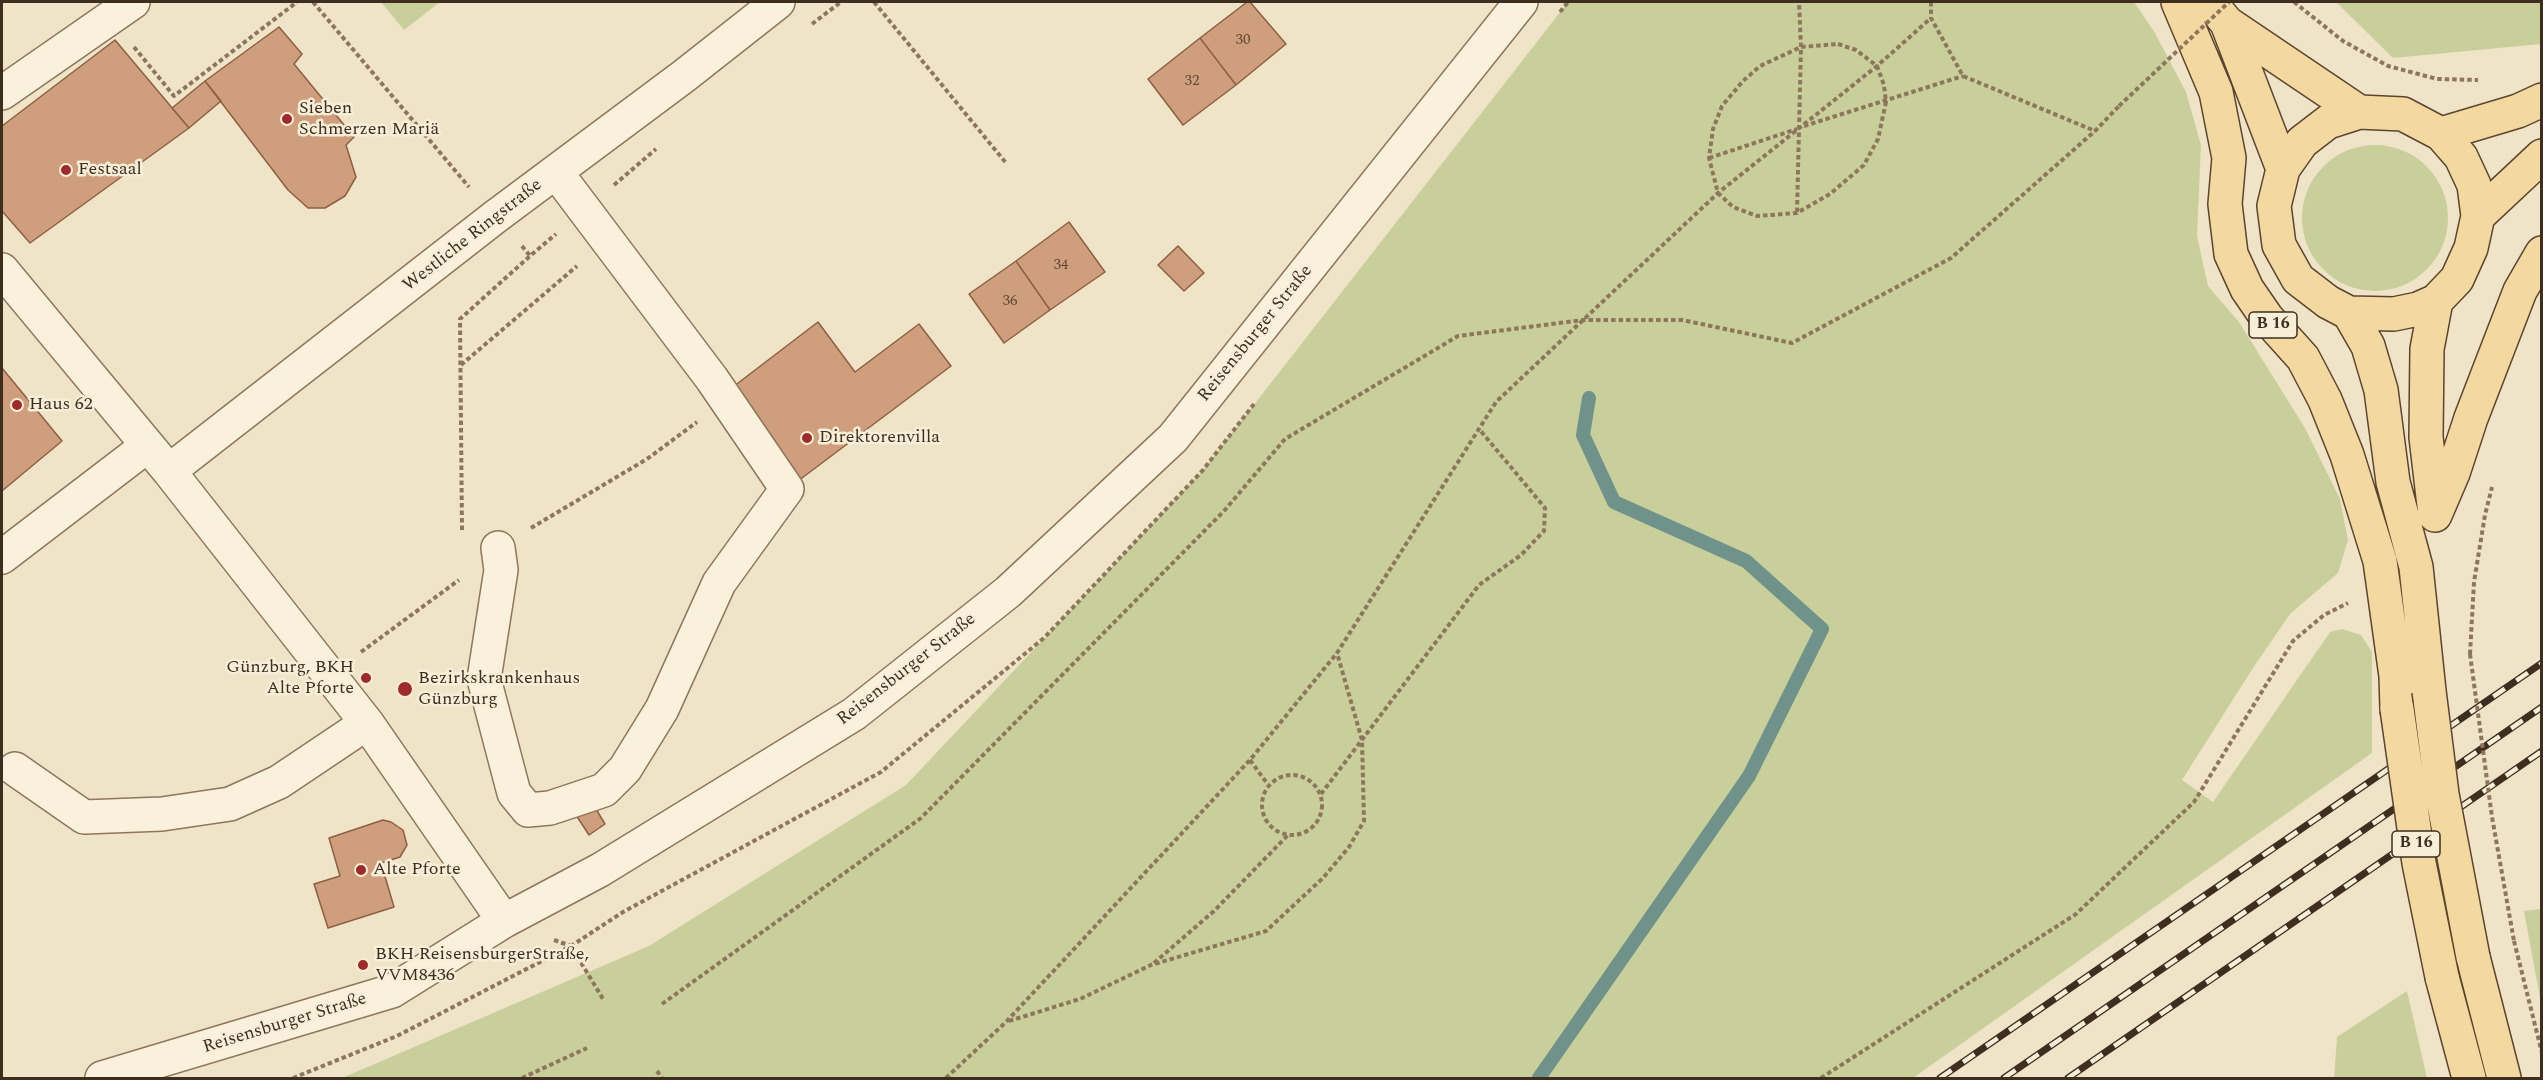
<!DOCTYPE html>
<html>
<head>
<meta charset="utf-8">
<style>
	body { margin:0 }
	#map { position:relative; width:2543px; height:1080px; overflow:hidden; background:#f0e4c8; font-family:Spectral,serif }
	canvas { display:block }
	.frame { position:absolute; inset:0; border:3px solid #3d2e20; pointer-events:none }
</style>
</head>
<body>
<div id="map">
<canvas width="2543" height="1080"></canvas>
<div class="frame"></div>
</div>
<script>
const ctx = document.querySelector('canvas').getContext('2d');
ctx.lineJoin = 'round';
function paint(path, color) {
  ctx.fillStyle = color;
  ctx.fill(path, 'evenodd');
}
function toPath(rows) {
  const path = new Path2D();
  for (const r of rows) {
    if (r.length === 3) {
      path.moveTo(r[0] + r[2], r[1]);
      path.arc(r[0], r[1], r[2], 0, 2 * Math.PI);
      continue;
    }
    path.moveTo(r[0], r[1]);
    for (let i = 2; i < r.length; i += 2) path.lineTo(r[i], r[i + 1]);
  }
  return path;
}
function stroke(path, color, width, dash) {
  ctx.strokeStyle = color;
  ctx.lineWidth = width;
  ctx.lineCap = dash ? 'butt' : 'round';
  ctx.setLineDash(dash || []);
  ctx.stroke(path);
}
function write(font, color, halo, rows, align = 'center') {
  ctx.font = font + ' Spectral,serif';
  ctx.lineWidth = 5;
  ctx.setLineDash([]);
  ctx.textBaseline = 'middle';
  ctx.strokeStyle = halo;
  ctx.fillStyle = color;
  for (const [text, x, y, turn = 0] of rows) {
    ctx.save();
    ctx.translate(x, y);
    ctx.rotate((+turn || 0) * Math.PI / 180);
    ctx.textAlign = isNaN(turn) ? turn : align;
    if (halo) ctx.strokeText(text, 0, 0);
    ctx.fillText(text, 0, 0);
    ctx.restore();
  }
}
const green = toPath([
	[381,2,440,2,404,30],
	[1568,2,2134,2,2155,33,2186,92,2201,145,2197,236,2208,286,2239,322,2305,428,2340,499,2348,540,2338,573,2290,614,2253,668,2182,780,2213,802,2330,632,2342,629,2361,635,2372,652,2372,753,1913,1078,342,1078,649,946,906,785,1203,470],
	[2336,2,2541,2,2541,44,2393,58],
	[2375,218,73],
	[2541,909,2542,909,2541,1004,2524,911],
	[2407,991,2427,1078,2334,1078,2337,1037]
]);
const stream = toPath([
	[1539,1078,1749,776,1822,629,1746,561,1614,502,1583,435,1589,398]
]);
const building = toPath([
	[1247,2,1250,2,1286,44,1236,85,1200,38,1247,2],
	[279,27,302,54,294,64,354,137,346,145,356,177,345,196,325,208,308,208,288,190,205,81,279,27],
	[1200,38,1236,85,1183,125,1148,79,1200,38],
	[115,40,189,128,30,243,2,211,2,126,115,40],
	[205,81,221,101,189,128,172,108,205,81],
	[1069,222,1105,272,1050,310,1016,261,1069,222],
	[1178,246,1204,273,1184,291,1158,265,1178,246],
	[1016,261,1050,310,1004,343,969,294,1016,261],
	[818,322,855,372,919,324,951,366,794,484,725,393,818,322],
	[2,368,62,441,2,491,2,368],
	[593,804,605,824,589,835,576,815,593,804],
	[383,820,391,822,403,830,407,845,400,857,381,863,394,907,328,928,314,884,340,876,329,838,383,820]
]);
const path = toPath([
	[313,2,469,187],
	[874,2,1006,163],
	[1931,2,1931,18,1963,76,2095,131],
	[2294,2,2343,41,2388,66,2437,79,2478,80],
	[1560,12,1568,2],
	[812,24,841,2],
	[1838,44,1856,50,1877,66,1884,85,1886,102,1878,139,1864,165,1830,194,1797,213,1757,216,1733,207,1718,193,1709,158,1713,129,1722,106,1743,81,1760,66,1801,47,1838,44],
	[134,47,174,96,297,2],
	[1804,126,1963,76],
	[1709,158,1797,129],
	[614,185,656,149],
	[1797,212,1801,47,1799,2],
	[522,246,530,256,556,234],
	[461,365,577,266],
	[531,528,647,459,697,422],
	[462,530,460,319,530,256],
	[361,652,459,580],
	[2470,654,2474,582,2485,515,2492,487],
	[1250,760,1269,786],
	[1292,805,30],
	[1321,794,1479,585,1521,555,1544,531,1545,508,1480,430],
	[554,940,571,946,603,999],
	[2514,941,2542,1053],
	[1154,963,1214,911,1288,835],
	[662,1004,921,818,1224,511,1285,439,1458,336,1583,320,1682,320,1792,343,1951,258,2095,131,2119,106],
	[1009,1021,1080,999,1151,965,1266,931,1323,878,1349,847,1364,821,1362,740,1337,653],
	[657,1071,662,1078],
	[293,1078,397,1036,571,946,623,912,881,772,1044,638,1203,470,1254,404],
	[522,1078,587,1048],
	[946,1078,1006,1022,1250,760,1337,653,1496,402,1718,193,1877,66,1931,18],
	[1821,1078,2076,914,2194,802,2293,641,2324,615,2348,603]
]);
const minor = toPath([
	[2,93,133,2],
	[2,270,169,471,367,723,504,921],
	[169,471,495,217,684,76,778,2],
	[498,548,501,570,484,679,514,793,528,810,550,808,604,790,625,769,662,709,719,583,787,489,712,379,556,172],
	[2,557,147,446],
	[15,769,84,817,162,814,230,804,279,782,367,723],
	[102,1078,392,991,504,921,600,870,854,714,1008,592,1173,438,1521,2]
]);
const major = toPath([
	[2178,2,2216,92,2229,158,2225,204,2231,254,2247,289,2267,318,2303,358,2325,400,2347,455,2380,561,2396,676,2397,709],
	[2210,2,2227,23,2283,169],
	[2227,23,2359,112],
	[2359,112,2403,114,2441,134,2461,157,2474,185,2478,216,2471,248,2457,279,2436,301,2418,309,2394,314,2349,313,2328,302,2298,279,2279,245,2274,206,2283,169,2302,142,2328,122,2359,112],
	[2441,134,2518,111,2542,100],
	[2478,216,2542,156],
	[2349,313,2368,346,2381,390,2393,482,2416,567,2429,691],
	[2435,514,2426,437,2427,349,2436,301],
	[2435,515,2453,473,2471,418,2520,291,2542,253],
	[2473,957,2504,1078],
	[2442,977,2469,1078]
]);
const rail = toPath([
	[1940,1078,2542,663],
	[2004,1078,2542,707],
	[2068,1078,2542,751]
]);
const pathBridge = toPath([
	[2119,106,2229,2],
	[2470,654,2492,817,2514,941]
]);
const majorBridge = toPath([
	[2429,691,2442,794,2473,957],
	[2397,709,2419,863,2442,977]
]);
const markers = [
	[287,119,6,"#9e2a2b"],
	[66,170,6,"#9e2a2b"],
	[17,405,6,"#9e2a2b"],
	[807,438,6,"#9e2a2b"],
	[366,678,6,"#9e2a2b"],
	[405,689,8,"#9e2a2b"],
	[361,870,6,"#9e2a2b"],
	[363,965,6,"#9e2a2b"]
];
const numberNames = [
	["30",1243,41],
	["32",1192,82],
	["34",1061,266],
	["36",1010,302]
];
const shields = [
	[2273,325,48],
	[2416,844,48]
];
const shieldNames = [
	["B 16",2273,325],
	["B 16",2416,844]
];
const poiNames = [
	["Sieben",299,109],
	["Schmerzen Mariä",299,130],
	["Festsaal",78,170],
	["Haus 62",29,405],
	["Direktorenvilla",819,438],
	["Günzburg, BKH",354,668,"right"],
	["Alte Pforte",354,689,"right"],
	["Bezirkskrankenhaus",418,679],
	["Günzburg",418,700],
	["Alte Pforte",373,870],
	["BKH ReisensburgerStraße,",375,955],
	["VVM8436",375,976]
];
const streetNames = [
	["Westliche Ringstraße",473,236,-38],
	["Reisensburger Straße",1256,334,-51],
	["Reisensburger Straße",907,670,-38],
	["Reisensburger Straße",285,1024,-17]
];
paint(green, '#c9cf9b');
stroke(stream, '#6f938a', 14);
paint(building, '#cf9f7d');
stroke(building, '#8d5f41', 1.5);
stroke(minor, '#8d765c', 36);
stroke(major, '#5b4430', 36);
stroke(path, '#8d765c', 4, [4.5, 3]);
stroke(minor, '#faf1dc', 33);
stroke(major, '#f3d9a0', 33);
stroke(rail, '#3d2e20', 7);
stroke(rail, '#f7eed8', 4.5, [14]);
stroke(majorBridge, '#5b4430', 36, []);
stroke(pathBridge, '#8d765c', 4, [4.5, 3]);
stroke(majorBridge, '#f3d9a0', 33);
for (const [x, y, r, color] of markers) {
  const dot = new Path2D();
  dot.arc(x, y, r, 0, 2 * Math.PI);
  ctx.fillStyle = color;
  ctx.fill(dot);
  stroke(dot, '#f7eed8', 2);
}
write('15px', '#624a37', null, numberNames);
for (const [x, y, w] of shields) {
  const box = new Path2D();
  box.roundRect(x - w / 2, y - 13, w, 26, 4.5);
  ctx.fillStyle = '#f7eed8';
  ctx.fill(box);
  stroke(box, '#3d2e20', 1.5);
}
write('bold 16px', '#3d2e20', null, shieldNames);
write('18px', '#3d2e20', '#f7eed8', poiNames, 'left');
write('18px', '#3d2e20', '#f7eed8', streetNames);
</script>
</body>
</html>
